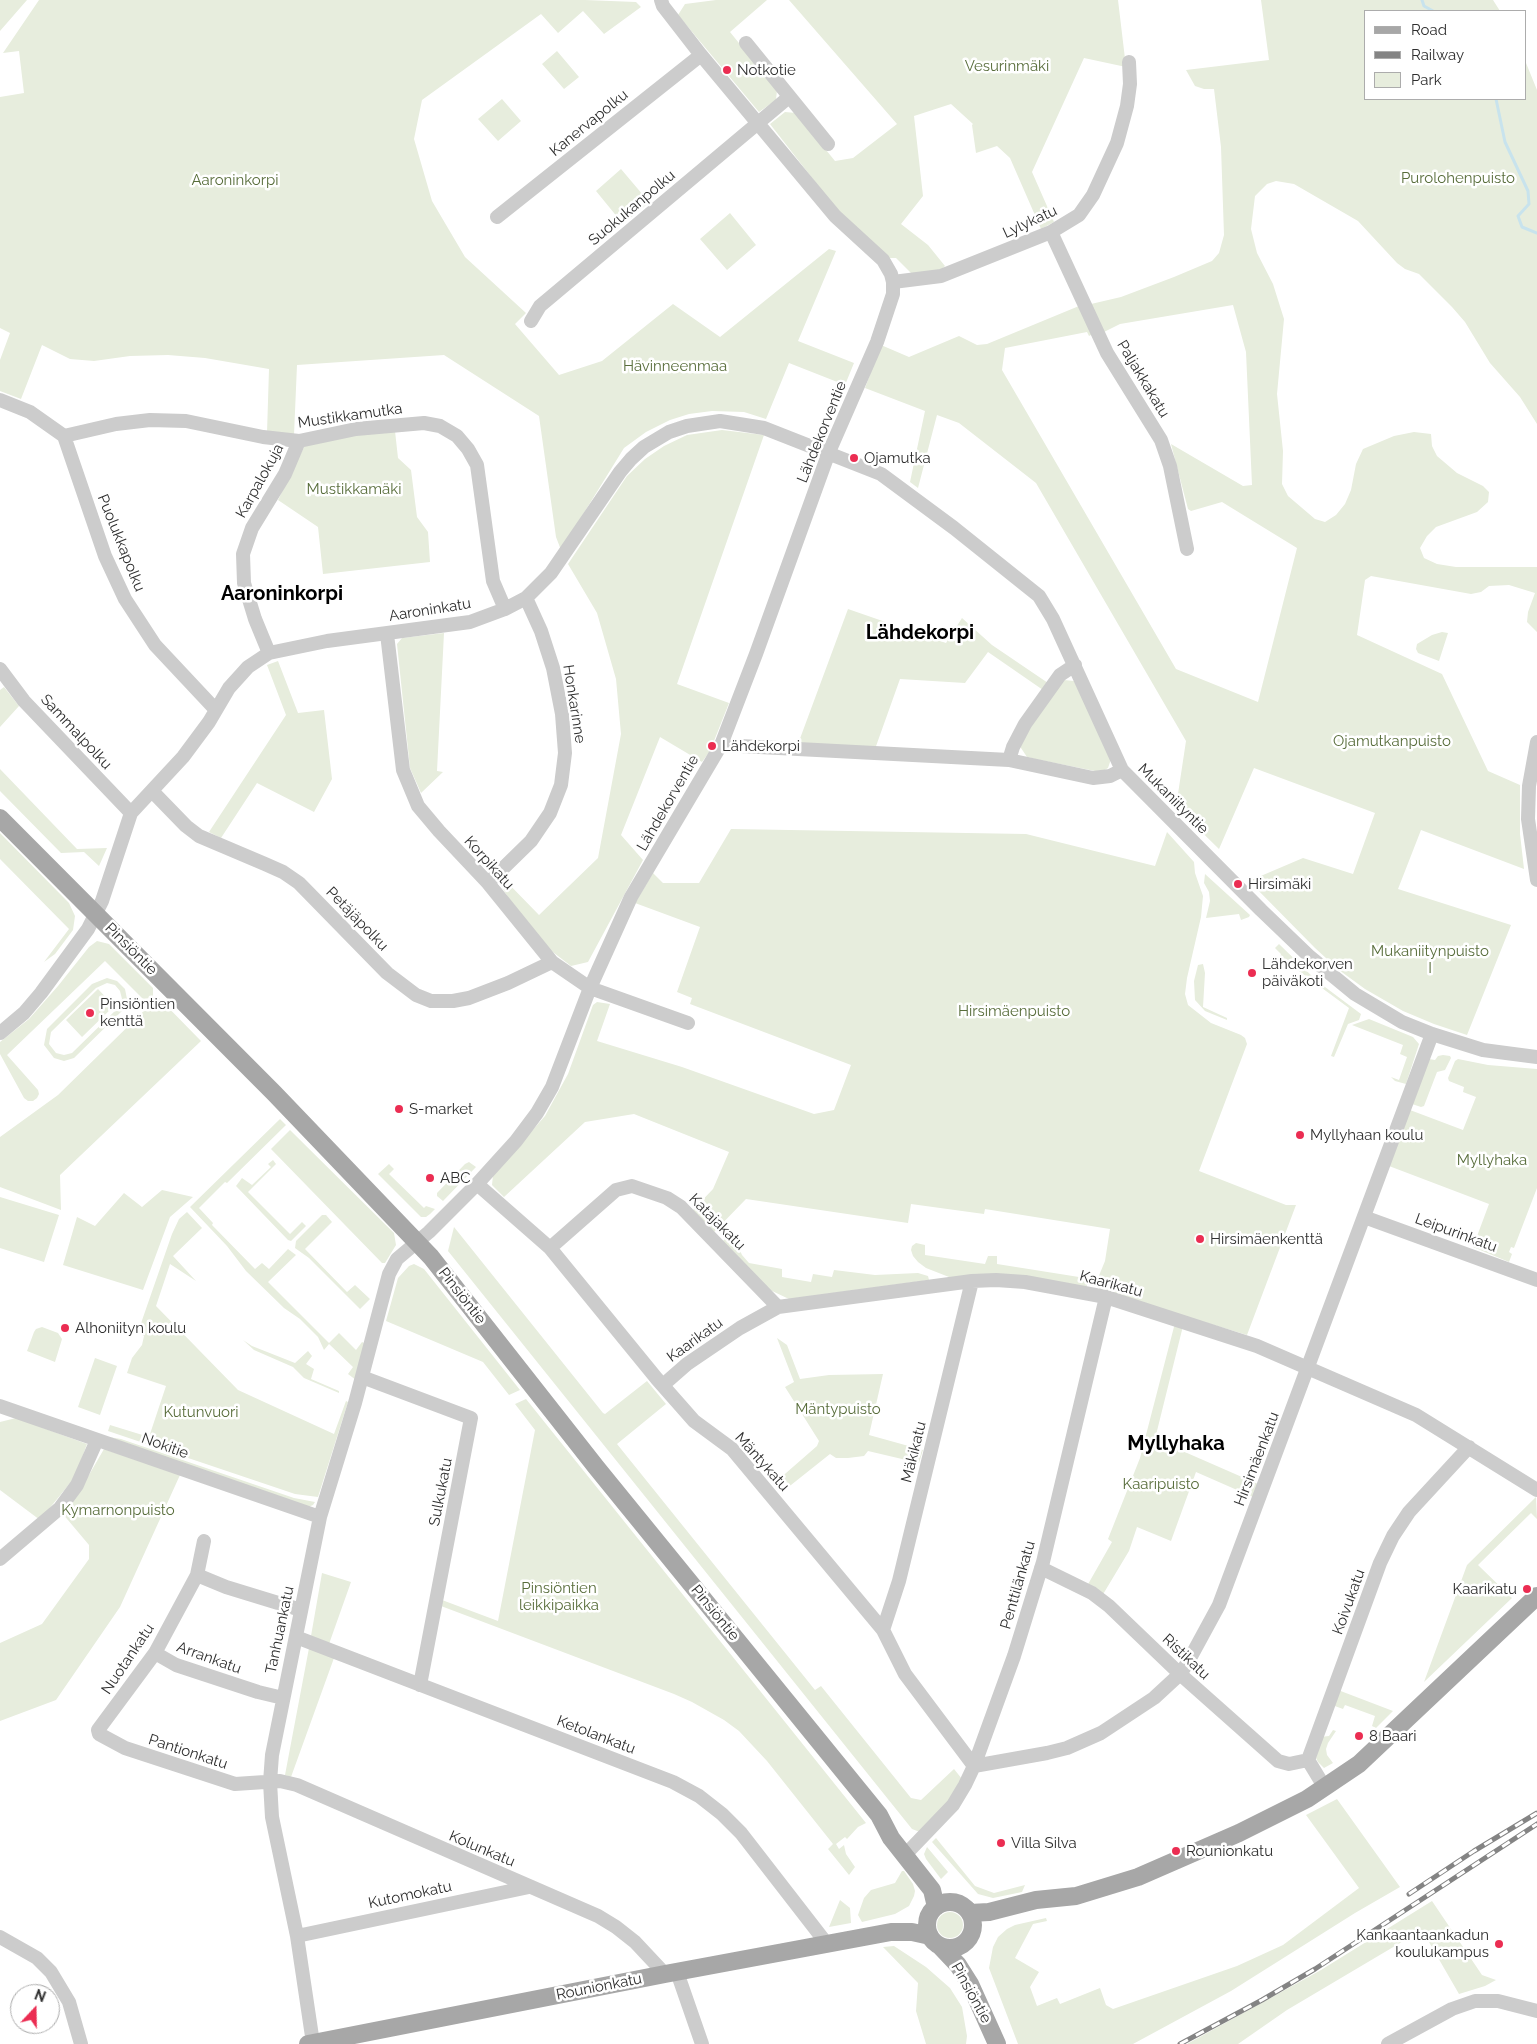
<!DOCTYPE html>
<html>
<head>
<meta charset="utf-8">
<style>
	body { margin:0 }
	#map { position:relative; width:1537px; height:2044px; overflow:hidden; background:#fff; font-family:Raleway,sans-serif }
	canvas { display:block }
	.legend { position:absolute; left:1364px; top:10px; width:162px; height:90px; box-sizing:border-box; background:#fff; border:1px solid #acacac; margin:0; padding:6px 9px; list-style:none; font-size:15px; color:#2f2f2f }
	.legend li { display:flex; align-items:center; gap:10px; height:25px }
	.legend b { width:25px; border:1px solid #acacac }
	.north { position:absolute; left:10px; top:1984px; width:50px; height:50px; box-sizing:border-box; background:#fff; border:1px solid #acacac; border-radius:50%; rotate:21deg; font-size:14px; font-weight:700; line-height:20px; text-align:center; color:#2f2f2f }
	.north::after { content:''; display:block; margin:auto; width:18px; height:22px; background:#eb2d52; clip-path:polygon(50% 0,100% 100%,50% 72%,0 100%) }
</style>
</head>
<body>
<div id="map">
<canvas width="1537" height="2044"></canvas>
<ul class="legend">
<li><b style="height:6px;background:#a7a7a7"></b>Road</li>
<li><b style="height:6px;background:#848484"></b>Railway</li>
<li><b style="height:14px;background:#e7eddd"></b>Park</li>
</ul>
<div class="north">N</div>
</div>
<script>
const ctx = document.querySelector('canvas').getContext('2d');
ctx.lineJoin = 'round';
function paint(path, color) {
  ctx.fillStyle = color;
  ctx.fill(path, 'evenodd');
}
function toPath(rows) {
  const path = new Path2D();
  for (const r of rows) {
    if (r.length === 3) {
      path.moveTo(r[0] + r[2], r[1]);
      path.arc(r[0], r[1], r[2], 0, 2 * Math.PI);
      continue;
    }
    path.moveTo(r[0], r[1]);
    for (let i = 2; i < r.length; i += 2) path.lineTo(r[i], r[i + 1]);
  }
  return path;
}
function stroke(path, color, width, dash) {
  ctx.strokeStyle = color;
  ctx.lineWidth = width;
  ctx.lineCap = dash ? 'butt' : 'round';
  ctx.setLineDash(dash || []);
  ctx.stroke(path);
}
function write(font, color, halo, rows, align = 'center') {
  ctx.font = font + ' Raleway,sans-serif';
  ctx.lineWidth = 5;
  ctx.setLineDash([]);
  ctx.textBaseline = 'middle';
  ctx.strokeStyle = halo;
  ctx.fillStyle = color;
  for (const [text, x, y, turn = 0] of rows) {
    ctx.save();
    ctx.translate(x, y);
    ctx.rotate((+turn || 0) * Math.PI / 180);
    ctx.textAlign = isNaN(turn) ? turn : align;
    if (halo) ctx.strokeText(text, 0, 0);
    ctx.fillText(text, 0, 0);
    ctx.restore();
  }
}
const green = toPath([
	[0,0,27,0,0,31],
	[39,0,585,0,636,2,641,7,604,34,583,11,558,33,541,14,422,100,414,139,432,201,465,257,526,313,515,324,559,375,602,361,673,304,720,337,829,249,836,251,798,341,854,363,845,385,789,363,766,419,744,412,712,411,689,414,670,420,646,432,624,448,561,550,556,537,539,416,444,355,297,365,294,435,267,433,269,369,205,358,168,355,130,356,94,361,70,359,42,345,21,399,0,391,0,360,10,333,0,328,0,97,24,93,19,51,3,53],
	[716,0,767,0,730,32,777,90,776,100,759,112,678,15,685,4],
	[789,0,1118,0,1126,67,1084,58,1032,172,1054,222,1041,229,1010,158,997,146,976,153,972,125,973,124,951,104,914,116,923,196,901,224,928,245,945,266,940,271,914,276,896,258,889,258,834,206,770,124,785,112,796,113,835,161,853,158,897,124],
	[1261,0,1493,0,1500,11,1366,11,1366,99,1526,99,1526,63,1537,90,1537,424,1520,397,1490,363,1465,322,1452,307,1419,274,1405,269,1397,263,1358,221,1294,184,1276,181,1267,184,1255,196,1251,229,1257,253,1273,284,1284,319,1277,394,1283,451,1282,484,1288,496,1315,519,1325,522,1336,515,1345,504,1351,490,1356,464,1363,449,1394,436,1414,432,1431,434,1432,446,1437,456,1457,473,1483,486,1489,492,1488,502,1477,512,1436,527,1427,536,1420,548,1424,558,1437,564,1456,567,1537,567,1537,632,1527,622,1528,612,1535,593,1509,585,1489,586,1481,592,1471,594,1371,576,1365,580,1357,635,1442,674,1488,771,1520,785,1520,834,1524,869,1421,830,1398,889,1511,925,1467,1035,1434,1024,1403,1011,1365,989,1339,970,1315,948,1249,881,1303,858,1353,874,1375,813,1254,768,1219,849,1176,807,1186,741,1036,483,959,423,937,415,918,488,910,482,925,411,865,388,881,345,909,357,959,336,977,345,987,344,1079,306,1093,334,1089,336,1087,332,1005,348,1002,370,1176,669,1258,702,1297,548,1222,502,1191,511,1188,509,1171,444,1243,486,1252,485,1246,352,1233,305,1120,324,1104,332,1091,304,1121,297,1174,277,1212,261,1219,253,1224,235,1221,147,1214,89,1204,89,1195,86,1186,70,1269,60],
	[557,51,579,77,564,89,542,64],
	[502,99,521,121,498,141,478,119],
	[621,169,643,195,646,205,623,224,596,191],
	[730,213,756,245,727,270,700,239],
	[722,430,764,435,677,684,729,703,710,751,702,762,660,737,621,835,643,860,588,962,571,966,545,946,518,913,501,886,500,882,502,877,539,915,598,858,621,734,616,679,597,613,568,564,627,476,645,459,664,446,687,435],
	[395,431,398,458,411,470,417,517,428,532,430,562,323,574,318,527,278,500,306,443,334,438],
	[848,609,946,643,962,618,992,645,1048,683,1043,690,988,652,965,683,900,679,875,749,798,744],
	[1442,632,1448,633,1439,661,1418,653,1416,649,1417,644,1432,635],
	[444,633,437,771,443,772,421,793,410,768,397,644,402,638],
	[278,661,298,713,324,710,332,779,314,812,257,783,221,838,209,832,286,715,267,665],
	[1064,680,1074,681,1111,759,1108,768,1103,771,1095,771,1035,759,1027,757,1019,745,1021,739],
	[4,687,19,706,0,727,0,690],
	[0,769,77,849,107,848,99,866,84,852,61,853,0,791],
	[731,829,1026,834,1155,866,1167,832,1194,862,1195,873,1203,896,1201,917,1187,978,1185,994,1188,1005,1211,1023,1241,1035,1245,1038,1247,1044,1199,1171,1286,1205,1296,1205,1247,1335,1099,1290,1098,1278,1105,1261,1110,1229,985,1209,984,1214,911,1204,908,1223,746,1199,714,1232,693,1210,713,1189,729,1152,634,1114,585,1122,504,1197,492,1185,493,1175,545,1116,568,1074,593,1005,597,1002,610,1004,597,1041,682,1067,814,1114,834,1110,851,1065,690,1004,692,998,677,992,700,927,635,903,653,873,663,883,699,883],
	[0,833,69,903,75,916,73,930,55,954,44,962,69,929,0,859],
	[1205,874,1250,915,1249,917,1241,920,1239,914,1206,918,1210,901,1209,892,1204,883],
	[97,941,109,944,153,988,153,996,144,1000,105,961,7,1055,38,1090,39,1094,37,1098,33,1101,28,1101,24,1098,0,1054,0,1042,29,1019,58,986,89,947],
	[1279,944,1317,981,1361,1014,1359,1020,1348,1024,1334,1057,1331,1056,1349,1008,1280,957,1281,954,1275,948],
	[1203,964,1205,973,1203,1007,1227,1018,1227,1020,1205,1011,1195,1000,1194,981,1198,965],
	[107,978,117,981,125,989,127,999,124,1009,74,1058,64,1061,54,1058,44,1045,47,1029,92,984],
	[107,983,115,985,120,991,122,999,120,1006,72,1053,64,1055,56,1053,49,1044,51,1032,96,988],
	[98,989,114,1006,82,1037,66,1020],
	[158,997,201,1041,60,1175,61,1210,0,1187,0,1137,58,1095],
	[1369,1019,1413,1037,1419,1044,1406,1084,1395,1081,1391,1077,1399,1080,1407,1057,1400,1054,1403,1045,1352,1025],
	[1443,1055,1450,1056,1451,1058,1445,1070,1437,1072,1424,1106,1421,1107,1412,1104,1429,1059,1435,1060,1438,1056],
	[1458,1059,1488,1065,1537,1069,1537,1188,1514,1248,1511,1247,1509,1252,1512,1254,1509,1262,1473,1247,1489,1204,1389,1166,1410,1110,1463,1130,1476,1097,1463,1092,1464,1087,1449,1081,1448,1078,1455,1061],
	[280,1119,286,1125,227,1183,225,1182,199,1208,213,1223,212,1225,255,1269,262,1263,269,1269,288,1249,296,1255,268,1282,329,1343,339,1333,356,1350,362,1342,366,1344,356,1380,348,1374,353,1367,329,1344,324,1350,318,1337,300,1319,284,1308,246,1271,227,1246,190,1207],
	[290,1130,394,1233,396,1245,385,1263,382,1263,271,1149],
	[273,1160,276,1164,248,1192,290,1234,302,1222,306,1226,291,1241,288,1240,236,1186,242,1178,252,1185,271,1167,268,1164],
	[469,1162,476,1167,443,1201,437,1196,437,1193,465,1164],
	[389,1164,394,1169,389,1174,424,1208,426,1206,435,1209,430,1214,426,1217,421,1217,378,1174],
	[162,1190,193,1197,170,1217,143,1290,63,1265,77,1217,95,1226,124,1193,142,1207],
	[0,1197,59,1215,44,1262,0,1248],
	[187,1212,202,1228,173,1256,196,1281,170,1264,156,1306,238,1390,334,1434,346,1401,348,1402,318,1497,295,1494,108,1431,110,1425,149,1437,166,1386,127,1373,132,1358,142,1345,144,1336,140,1334,139,1329,172,1234,179,1219],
	[322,1215,326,1215,332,1222,305,1249,347,1292,355,1285,370,1299,360,1309,309,1258,295,1248,296,1241],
	[454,1227,603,1413,605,1414,647,1381,666,1404,617,1444,815,1690,821,1686,911,1798,921,1800,954,1769,962,1779,951,1799,920,1832,912,1829,448,1251],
	[728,1234,740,1236,738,1246,742,1255,749,1263,782,1269,782,1277,811,1282,813,1274,832,1277,834,1270,875,1275,918,1273,928,1276,929,1280,789,1299,770,1290,723,1241],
	[916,1243,925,1245,925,1255,985,1264,988,1256,997,1256,997,1264,1079,1277,1082,1269,1087,1272,1088,1283,1086,1288,949,1277,926,1268,918,1262,913,1256,911,1250,912,1246],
	[414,1264,424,1269,520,1390,509,1395,483,1362,386,1321,398,1278,409,1266],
	[1175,1323,1183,1326,1155,1439,1258,1484,1253,1497,1196,1472,1171,1541,1137,1527,1129,1551,1102,1596,1087,1586,1112,1542,1108,1539,1140,1458],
	[42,1327,58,1333,62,1339,55,1362,27,1351,34,1332,36,1329],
	[777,1338,787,1345,800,1379,829,1375,883,1374,869,1435,923,1450,919,1463,868,1451,864,1456,848,1458,836,1458,830,1454,786,1489,778,1480,817,1446,819,1441,785,1387,794,1382],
	[243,1340,252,1346,295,1363,308,1351,312,1356,306,1364,314,1369,311,1379,339,1391,339,1393,304,1378,293,1367,254,1350],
	[95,1358,117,1366,100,1415,78,1407],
	[526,1399,866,1823,858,1827,847,1839,845,1837,836,1844,839,1849,844,1845,846,1854,855,1867,849,1875,828,1849,833,1844,767,1761,739,1731,724,1720,692,1702,674,1694,441,1606,442,1600,498,1621,535,1430,515,1404],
	[16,1418,87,1444,75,1477,40,1520,0,1490,0,1422],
	[109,1437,121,1439,294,1498,315,1502,313,1505,308,1507],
	[104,1449,180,1475,120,1607,56,1700,0,1721,0,1643,42,1624,89,1559,89,1545,62,1513,82,1487],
	[1536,1497,1537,1519,1531,1513,1478,1565,1512,1598,1424,1682,1467,1565],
	[322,1573,351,1582,329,1644,311,1636],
	[309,1648,334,1658,291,1777,285,1775],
	[1338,1690,1393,1711,1376,1728,1372,1726,1375,1716,1345,1705,1343,1709,1332,1705],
	[1333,1730,1336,1731,1328,1743,1326,1749,1327,1755,1333,1763,1324,1768,1318,1762,1316,1758,1320,1737,1329,1736],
	[1337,1799,1400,1887,1355,1913,1231,1991,1133,2044,1018,2044,989,1968,993,1947,998,1937,1007,1929,1015,1925,1046,1918,1047,1921,1033,1924,1015,1958,1039,1972,1030,1987,1037,2006,1057,1998,1060,2004,1100,1988,1106,2005,1113,2009,1237,1966,1283,1945,1359,1888,1306,1815],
	[936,1838,975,1886,994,1893,1025,1885,1022,1892,993,1898,978,1894,932,1842],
	[927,1847,948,1872,941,1879,926,1859,924,1854],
	[902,1871,904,1871,913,1884,915,1891,914,1896,909,1906,895,1914,862,1922,858,1915,864,1898,871,1890,895,1883],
	[840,1900,850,1908,851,1923,829,1927],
	[1432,1901,1482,1975,1496,1980,1485,1986,1459,1994,1422,1930,1287,2010,1238,2044,1187,2044,1321,1970],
	[950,1925,13],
	[894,1946,926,1967,950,1988,962,2007,967,2036,966,2044,926,2044,916,2011,918,1983,883,1947]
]);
const stream = toPath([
	[1422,0,1424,6,1433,11],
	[1496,99,1505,142,1528,191,1529,204,1518,216,1522,227,1537,233]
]);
const minor = toPath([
	[746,43,828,144],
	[497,217,701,55],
	[1051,232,1107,353,1161,440,1170,466,1187,549],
	[893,282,941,276,1051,232,1079,215,1093,195,1117,143,1127,106,1130,84,1129,62],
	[531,321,540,306,789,97],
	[0,400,30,412,64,436,105,556,125,599,155,645,215,709],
	[64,436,116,424,150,420,186,421,263,437,299,441,356,429,424,423,440,426,457,436,468,449,477,465,493,581,505,609],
	[387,634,403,770,418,806,439,831,488,883,552,962,590,988,688,1023],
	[269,653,255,619,244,583,243,554,252,528,285,474,299,441],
	[0,669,24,701,131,813],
	[1537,742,1529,786,1528,819,1537,880],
	[721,745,1009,760,1093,778,1110,776,1122,770],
	[1009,760,1013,747,1025,724,1060,675,1075,665],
	[152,791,186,826,199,836,265,864,283,872,299,883,387,973,416,995,431,1001,453,1001,469,998,508,983,552,962],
	[488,883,531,841,550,813,561,785,565,753,562,714,553,668,541,631,526,598],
	[0,1033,24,1013,41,993,88,929,102,901,131,813,183,757,209,722,229,688,248,667,269,653,327,641,470,622,505,609,526,598,551,573,620,472,631,459,644,447,669,432,687,426,720,421,764,428,881,474,954,528,1039,596,1053,619,1122,770,1261,910,1310,957,1355,994,1402,1022,1432,1034,1483,1050,1537,1057],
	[477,1184,550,1248,657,1379,694,1421,732,1449,883,1630,905,1674,974,1766],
	[1364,1217,1537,1280],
	[550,1248,616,1190,632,1186,667,1198,681,1207,778,1307],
	[362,1377,471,1418,420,1685],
	[663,1385,687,1364,740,1328,778,1307,972,1281,996,1280,1025,1282,1106,1297,1257,1346,1416,1415,1537,1490],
	[0,1406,320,1517],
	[0,1559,60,1508,77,1485,97,1440],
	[1041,1568,1092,1593,1109,1606,1180,1674,1278,1761,1289,1764,1308,1760],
	[197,1575,204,1541],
	[301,1610,226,1587,197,1575,155,1653,98,1730,99,1734,125,1748,235,1784,280,1781,297,1785,598,1916,616,1927,635,1942,665,1974],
	[883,1630,899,1581,972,1281],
	[296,1637,673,1782,699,1796,722,1814,741,1833,827,1944],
	[155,1653,176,1665,258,1692,283,1698],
	[974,1766,1047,1753,1067,1748,1101,1733,1154,1698,1180,1674,1188,1662,1219,1605,1432,1034],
	[1325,1788,1308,1760,1380,1563,1393,1536,1409,1512,1469,1447],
	[905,1855,953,1805,965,1785,974,1766,1014,1656,1043,1562,1106,1297],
	[297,1936,529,1887],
	[0,1937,37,1958,51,1972,69,2002,81,2044],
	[677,1972,702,2044],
	[313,2043,297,1936,272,1817,270,1782,272,1755,320,1517,355,1403,389,1274,397,1259,429,1232,477,1184,516,1141,537,1113,552,1087,590,988,631,897,721,745,756,654,829,452,877,342,893,294,893,282,891,274,883,260,835,216,701,55,663,6,661,0],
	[1388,2044,1452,2009,1475,2001,1498,2001,1537,2011]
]);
const major = toPath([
	[0,818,274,1093,431,1257,596,1467,879,1815,891,1838,932,1890,936,1907],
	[950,1925,23],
	[970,1913,989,1912,1036,1900,1076,1896,1138,1877,1239,1833,1307,1799,1359,1764,1537,1596],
	[940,1946,958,1965,970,1984,997,2044],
	[308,2044,665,1974,891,1932,912,1932,930,1936]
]);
const rail = toPath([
	[1409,1894,1474,1851,1537,1813],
	[1180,2044,1262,2000,1315,1969,1537,1824]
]);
const markers = [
	[727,70,5,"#eb2d52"],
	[854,458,5,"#eb2d52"],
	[712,746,5,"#eb2d52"],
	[1238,884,5,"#eb2d52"],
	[1252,973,5,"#eb2d52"],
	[90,1013,5,"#eb2d52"],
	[399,1109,5,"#eb2d52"],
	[1300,1135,5,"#eb2d52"],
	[430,1178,5,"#eb2d52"],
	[1200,1239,5,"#eb2d52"],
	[65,1328,5,"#eb2d52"],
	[1527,1589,5,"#eb2d52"],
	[1359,1736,5,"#eb2d52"],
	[1001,1843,5,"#eb2d52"],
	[1176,1851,5,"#eb2d52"],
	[1499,1944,5,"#eb2d52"]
];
const parkNames = [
	["Vesurinmäki",1007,66],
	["Purolohenpuisto",1458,178],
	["Aaroninkorpi",235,180],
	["Hävinneenmaa",675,366],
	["Mustikkamäki",354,489],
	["Ojamutkanpuisto",1392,741],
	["Mukaniitynpuisto",1430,951],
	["I",1430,968],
	["Hirsimäenpuisto",1014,1011],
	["Myllyhaka",1492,1160],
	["Mäntypuisto",838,1409],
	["Kutunvuori",201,1412],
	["Kaaripuisto",1161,1484],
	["Kymarnonpuisto",118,1510],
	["Pinsiöntien",559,1588],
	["leikkipaikka",559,1605]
];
const poiNames = [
	["Notkotie",737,70],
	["Ojamutka",864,458],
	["Lähdekorpi",722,746],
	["Hirsimäki",1248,884],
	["Lähdekorven",1262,964],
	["päiväkoti",1262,981],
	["Pinsiöntien",100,1004],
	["kenttä",100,1021],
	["S-market",409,1109],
	["Myllyhaan koulu",1310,1135],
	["ABC",440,1178],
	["Hirsimäenkenttä",1210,1239],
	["Alhoniityn koulu",75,1328],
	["Kaarikatu",1517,1589,"right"],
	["8 Baari",1369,1736],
	["Villa Silva",1011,1843],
	["Rounionkatu",1186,1851],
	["Kankaantaankadun",1489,1935,"right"],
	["koulukampus",1489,1952,"right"]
];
const streetNames = [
	["Kanervapolku",589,123,-39],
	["Suokukanpolku",632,208,-40],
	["Lylykatu",1030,222,-25],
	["Paljakkakatu",1143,379,59],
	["Mustikkamutka",350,416,-8],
	["Lähdekorventie",822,432,-68],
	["Karpalokuja",260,481,-61],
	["Puolukkapolku",121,543,68],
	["Aaroninkatu",430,610,-9],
	["Honkarinne",574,704,81],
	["Sammalpolku",76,732,47],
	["Mukaniityntie",1173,799,45],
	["Lähdekorventie",668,803,-60],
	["Korpikatu",489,863,48],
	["Petäjäpolku",357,919,46],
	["Pinsiöntie",131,949,45],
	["Katajakatu",717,1222,45],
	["Leipurinkatu",1456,1233,20],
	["Kaarikatu",1111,1284,15],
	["Pinsiöntie",462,1296,52],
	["Kaarikatu",695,1340,-36],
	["Nokitie",165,1446,20],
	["Mäkikatu",914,1452,-76],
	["Hirsimäenkatu",1257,1459,-69],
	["Mäntykatu",762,1462,48],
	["Sulkukatu",441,1492,-79],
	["Penttilänkatu",1018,1585,-74],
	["Koivukatu",1349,1602,-70],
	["Pinsiöntie",715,1613,51],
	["Tanhuankatu",280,1630,-78],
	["Ristikatu",1186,1657,43],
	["Arrankatu",209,1658,20],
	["Nuotankatu",128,1659,-56],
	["Ketolankatu",596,1735,21],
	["Pantionkatu",188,1752,18],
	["Kolunkatu",482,1849,23],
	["Kutomokatu",410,1895,-12],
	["Rounionkatu",599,1987,-11],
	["Pinsiöntie",971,1993,61]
];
const districtNames = [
	["Aaroninkorpi",282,594],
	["Lähdekorpi",920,633],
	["Myllyhaka",1176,1444]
];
paint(green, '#e7eddd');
stroke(stream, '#c8e3ed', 3);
stroke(minor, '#ccc', 14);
stroke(major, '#a7a7a7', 18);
stroke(rail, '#848484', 5);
stroke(rail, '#fff', 3, [9]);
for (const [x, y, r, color] of markers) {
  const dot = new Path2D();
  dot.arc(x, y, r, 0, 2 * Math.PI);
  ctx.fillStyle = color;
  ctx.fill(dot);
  stroke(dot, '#fff', 2);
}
write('15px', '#586d3b', '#fff', parkNames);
write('15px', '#2f2f2f', '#fff', poiNames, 'left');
write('15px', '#2f2f2f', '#fff', streetNames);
write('bold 20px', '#000', '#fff', districtNames);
</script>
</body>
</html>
